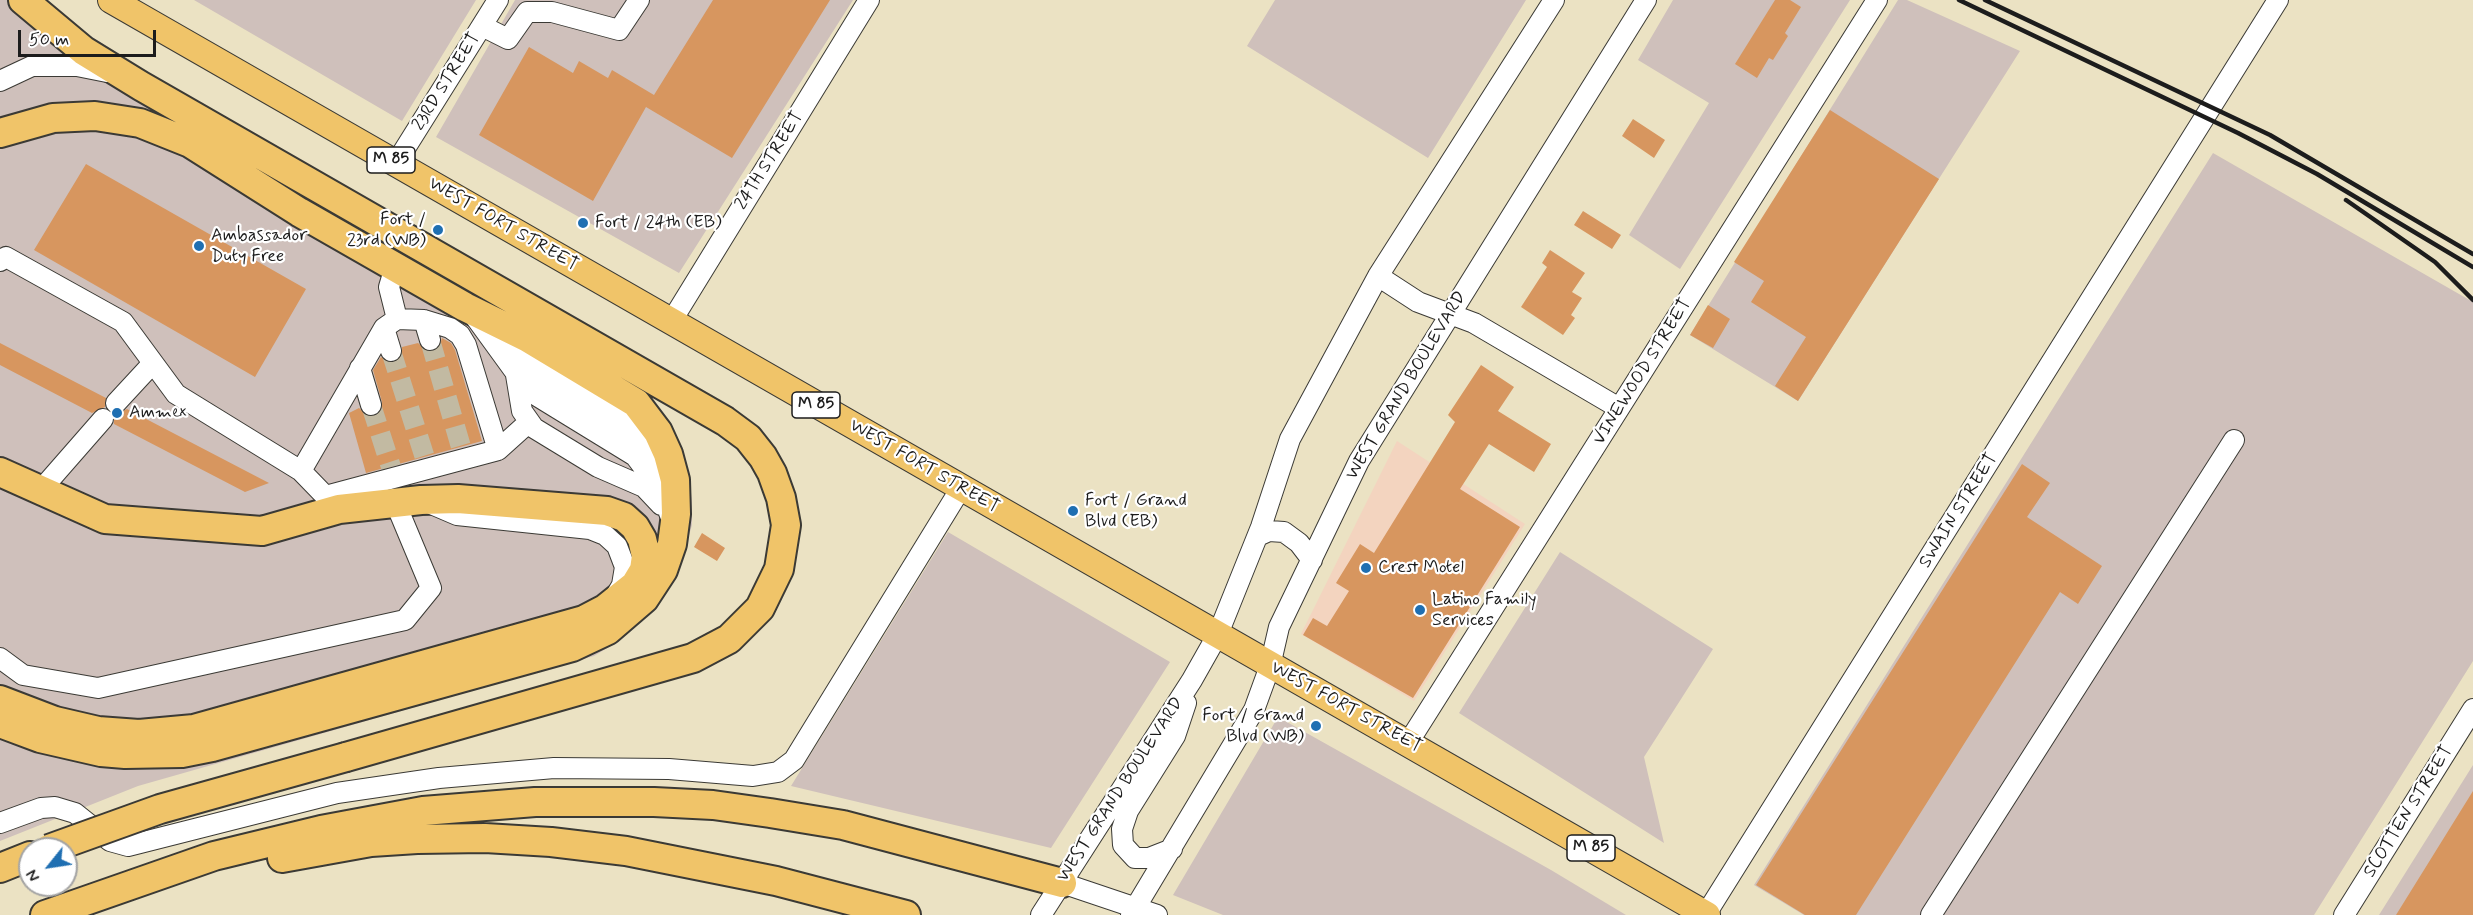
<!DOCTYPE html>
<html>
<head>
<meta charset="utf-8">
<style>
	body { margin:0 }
	#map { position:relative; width:2473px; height:915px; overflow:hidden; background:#ebe2c3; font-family:Mynerve,sans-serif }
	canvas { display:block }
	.north { position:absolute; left:18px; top:837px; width:60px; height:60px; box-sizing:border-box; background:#fff; border:2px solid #a4a4a4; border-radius:50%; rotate:240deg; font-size:16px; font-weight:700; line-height:24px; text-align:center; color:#1c1c1c }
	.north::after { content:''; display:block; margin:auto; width:21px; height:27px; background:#1f6fb2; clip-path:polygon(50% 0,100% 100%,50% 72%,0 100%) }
	.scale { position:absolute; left:18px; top:30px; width:138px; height:27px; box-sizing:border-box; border:3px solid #1c1c1c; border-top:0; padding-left:8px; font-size:18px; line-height:21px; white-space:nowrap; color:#1c1c1c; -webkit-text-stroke:4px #fff; paint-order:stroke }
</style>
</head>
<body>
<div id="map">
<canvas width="2473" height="915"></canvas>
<div class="north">N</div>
<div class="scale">50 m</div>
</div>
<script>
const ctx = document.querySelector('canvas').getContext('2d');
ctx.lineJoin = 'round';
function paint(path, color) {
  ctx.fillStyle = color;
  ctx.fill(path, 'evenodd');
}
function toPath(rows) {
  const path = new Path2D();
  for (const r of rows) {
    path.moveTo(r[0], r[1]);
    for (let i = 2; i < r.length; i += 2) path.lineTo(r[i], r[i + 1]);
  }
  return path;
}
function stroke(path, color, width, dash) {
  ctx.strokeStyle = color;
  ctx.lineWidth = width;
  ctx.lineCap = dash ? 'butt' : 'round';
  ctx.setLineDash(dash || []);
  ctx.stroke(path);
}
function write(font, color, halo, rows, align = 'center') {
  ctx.font = font + ' Mynerve,sans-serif';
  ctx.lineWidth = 4.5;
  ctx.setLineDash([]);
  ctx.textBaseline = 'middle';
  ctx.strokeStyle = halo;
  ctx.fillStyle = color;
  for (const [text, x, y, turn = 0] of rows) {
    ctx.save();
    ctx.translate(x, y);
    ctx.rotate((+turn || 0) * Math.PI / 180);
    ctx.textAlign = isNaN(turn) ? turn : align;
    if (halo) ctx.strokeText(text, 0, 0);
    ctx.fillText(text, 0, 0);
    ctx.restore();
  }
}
const built = toPath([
	[1397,441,1525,524,1414,701,1301,634]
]);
const industrial = toPath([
	[0,0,46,0,81,30,133,63,120,85,627,377,642,390,659,409,679,444,690,480,692,505,692,525,681,563,666,594,642,621,619,641,594,656,138,786,0,841],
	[194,0,476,0,402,121],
	[515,0,853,0,679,273,436,137],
	[1275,0,1526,0,1428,158,1247,46],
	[1673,0,1850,0,1680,269,1629,235,1709,103,1638,60],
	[1898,0,1907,0,2020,51,1798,401,1690,335],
	[2213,153,2473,302,2473,661,2314,915,1804,915,1754,885],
	[948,532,1170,662,1051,848,791,786],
	[1560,552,1713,649,1644,757,1664,843,1459,713],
	[1278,717,1551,870,1626,915,1223,915,1173,895],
	[2473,765,2473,915,2379,915]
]);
const building = toPath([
	[713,0,830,0,732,158,646,107,593,201,479,135,529,47,573,73,579,61,608,78,612,70,654,95],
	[1775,0,1790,0,1801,7,1785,33,1788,36,1773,60,1769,58,1757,78,1735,64],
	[1830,110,1939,179,1798,401,1775,386,1806,337,1751,302,1764,281,1734,262],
	[1633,119,1665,140,1654,158,1622,136],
	[86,164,306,289,255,377,34,250],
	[1583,211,1621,235,1612,249,1574,225],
	[1550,250,1585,273,1572,292,1582,298,1571,315,1575,318,1563,335,1521,307,1547,267,1542,263],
	[1708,305,1730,319,1713,348,1690,335],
	[442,338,451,343,455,350,482,441,366,473,349,413,359,408,369,417,380,413,382,402,373,370,381,357,388,362,395,362,402,354,402,347,418,343,427,351,434,351,439,348],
	[0,343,106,398,105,407,92,413,0,365],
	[1481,365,1514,387,1498,411,1551,444,1534,472,1489,444,1460,489,1520,527,1413,698,1303,635,1313,618,1327,626,1349,591,1336,583,1360,544,1374,553,1455,422,1448,415],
	[127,409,269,483,245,492,114,424,114,415],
	[2022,464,2050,483,2027,517,2102,566,2078,604,2060,592,1856,915,1805,915,1756,885],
	[702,533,725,548,717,561,694,547],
	[2473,791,2473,915,2396,915]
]);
const minorTunnel = toPath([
	[430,340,461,447],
	[391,351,425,458],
	[371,405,391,467]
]);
const minor = toPath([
	[482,26,508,39,527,12,552,12,619,30,639,0],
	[0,81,32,66,77,66,107,72],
	[396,163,498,0],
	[0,261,6,257,123,322,176,394,301,471],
	[1378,276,1418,302,1474,323,1619,408],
	[473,314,529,391,635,456,659,488,670,515],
	[424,320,430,340],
	[671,322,869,0],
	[384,328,391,351],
	[492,334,629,417,645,433],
	[514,365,640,440,651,451,665,474],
	[360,368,371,405],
	[516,375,522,411,534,428,598,467,644,487,661,505],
	[116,403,153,363],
	[498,450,528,423],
	[40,491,103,419],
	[326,496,498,450,466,345,460,335,450,328,424,320,397,319],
	[429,503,457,515,590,529,605,535,617,546,625,567,622,585,614,599],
	[334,505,301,471,384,328,397,319,389,287,395,267],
	[1258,536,1269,531,1284,532,1299,543,1312,560],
	[0,658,23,675,98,688,405,620,431,588,395,502],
	[1408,743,1877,0],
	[0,823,41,808,55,807,75,813,110,841,128,846,337,793,439,778,554,768,669,769,753,776,778,772,794,760,805,742,961,488],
	[1172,849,1149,858,1135,858,1123,845,1122,829,1128,811,1175,736,1186,703],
	[1062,883,1157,915],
	[1706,914,2278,0],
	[1041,915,1192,680,1218,634,1261,527,1290,439,1378,276,1554,0],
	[1131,915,1254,710,1270,666,1279,627,1359,461,1646,0],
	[1931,915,2234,440],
	[2344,915,2473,709]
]);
const major = toPath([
	[111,0,1707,915]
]);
const highway = toPath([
	[23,0,84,51,141,86,725,421,748,438,763,457,772,473,781,498,786,525,779,569,760,608,729,639,693,658,346,757],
	[0,133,53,118,95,116,140,123,190,143,299,212,465,307,528,338,636,403,658,432,668,454,675,480,676,514,672,544,663,570,644,599,608,630,572,647,212,747,182,753,125,754,101,752,40,738,0,723],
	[0,472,105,519,262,531,339,509,421,500,458,499,607,511,624,517,635,527,642,539,646,556,644,570,635,585,605,609,584,620,194,729,139,734,98,731,55,721,0,700],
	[282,858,371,842,417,839,485,838,551,842,626,851,776,881,906,915],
	[0,868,30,856],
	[45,915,214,856,321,830,423,811,535,802,654,802,713,805,770,813,843,825,1062,883]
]);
const rail = toPath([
	[1959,0,2238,133,2317,174,2473,267],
	[1985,0,2270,135,2473,254],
	[2346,200,2435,262,2473,300]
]);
const highwayBridge = toPath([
	[49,849,160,809,346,757]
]);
const markers = [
	[583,223,6,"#1f6fb2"],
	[438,230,6,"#1f6fb2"],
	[199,246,6,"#1f6fb2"],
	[117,413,6,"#1f6fb2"],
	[1073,511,6,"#1f6fb2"],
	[1366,568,6,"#1f6fb2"],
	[1420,610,6,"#1f6fb2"],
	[1316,726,6,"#1f6fb2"]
];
const shields = [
	[391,160,48],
	[816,405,48],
	[1591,848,48]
];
const shieldNames = [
	["M 85",391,160],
	["M 85",816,405],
	["M 85",1591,848]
];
const streetNames = [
	["23RD STREET",447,82,-58],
	["24TH STREET",770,161,-58],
	["WEST FORT STREET",503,225,30],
	["VINEWOOD STREET",1643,372,-58],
	["WEST GRAND BOULEVARD",1407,386,-59],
	["WEST FORT STREET",924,467,30],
	["SWAIN STREET",1959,511,-58],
	["WEST FORT STREET",1346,708,29],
	["WEST GRAND BOULEVARD",1121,790,-57],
	["SCOTTEN STREET",2409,812,-58]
];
const poiNames = [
	["Fort /",426,220,"right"],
	["23rd (WB)",426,241,"right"],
	["Fort / 24th (EB)",595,223],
	["Ambassador",211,236],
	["Duty Free",211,257],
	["Ammex",129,413],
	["Fort / Grand",1085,501],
	["Blvd (EB)",1085,522],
	["Crest Motel",1378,568],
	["Latino Family",1432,600],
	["Services",1432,621],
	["Fort / Grand",1304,716,"right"],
	["Blvd (WB)",1304,737,"right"]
];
paint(built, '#f3d4bf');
paint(industrial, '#cfc0bb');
paint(building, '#d7965f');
stroke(minorTunnel, '#c2baa2', 20, [20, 10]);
stroke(minor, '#3b3a35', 22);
stroke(major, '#3b3a35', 28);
stroke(highway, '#3b3a35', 32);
stroke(minor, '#fff', 20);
stroke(major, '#f0c469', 26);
stroke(highway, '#f0c469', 28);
stroke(rail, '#1c1c1c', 4.5);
stroke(highwayBridge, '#3b3a35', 32, []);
stroke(highwayBridge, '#f0c469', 28);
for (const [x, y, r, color] of markers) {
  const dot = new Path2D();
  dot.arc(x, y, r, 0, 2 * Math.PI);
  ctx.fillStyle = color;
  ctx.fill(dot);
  stroke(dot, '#fff', 2);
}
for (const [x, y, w] of shields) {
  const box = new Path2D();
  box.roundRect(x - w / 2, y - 13, w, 26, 4.5);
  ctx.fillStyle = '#fff';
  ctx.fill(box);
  stroke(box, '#1c1c1c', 1.5);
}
write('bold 16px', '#1c1c1c', null, shieldNames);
write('18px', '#1c1c1c', '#fff', streetNames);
write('18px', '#1c1c1c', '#fff', poiNames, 'left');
</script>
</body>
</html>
